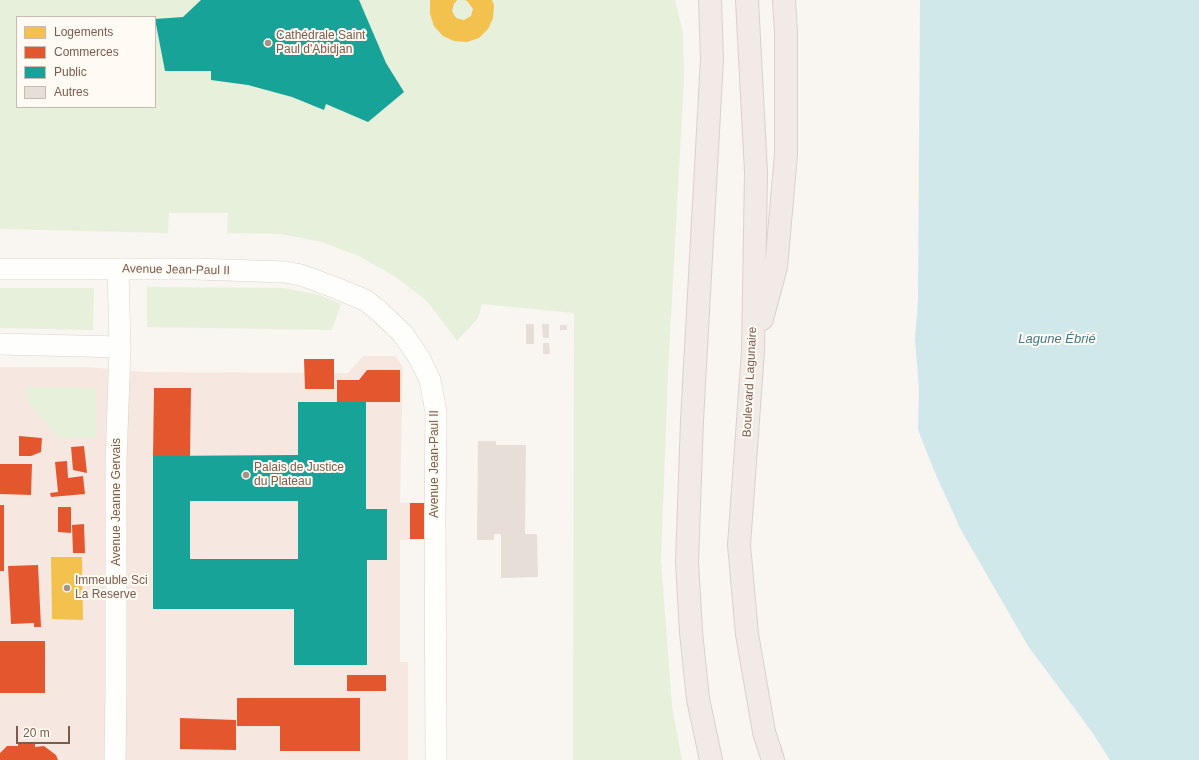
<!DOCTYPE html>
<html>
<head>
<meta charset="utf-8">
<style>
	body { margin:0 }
	#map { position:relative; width:1199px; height:760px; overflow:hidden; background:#f9f5f0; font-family:Helvetica,sans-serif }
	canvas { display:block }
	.legend { position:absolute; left:16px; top:16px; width:140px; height:92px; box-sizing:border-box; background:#fffaf3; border:1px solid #cabbb1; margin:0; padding:5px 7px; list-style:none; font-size:12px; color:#7a5c4d }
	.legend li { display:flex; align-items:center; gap:8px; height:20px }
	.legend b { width:20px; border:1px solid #cabbb1 }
	.scale { position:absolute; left:16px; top:726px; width:54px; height:18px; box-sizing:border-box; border:2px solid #7a5c4d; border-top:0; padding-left:5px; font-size:12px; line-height:14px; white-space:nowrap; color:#7a5c4d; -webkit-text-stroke:3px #fffaf3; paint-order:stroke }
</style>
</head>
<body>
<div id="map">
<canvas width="1199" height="760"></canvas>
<ul class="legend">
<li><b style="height:11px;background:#f2c14e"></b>Logements</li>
<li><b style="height:11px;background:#e4572e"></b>Commerces</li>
<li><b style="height:11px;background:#17a398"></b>Public</li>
<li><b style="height:11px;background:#e6ded7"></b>Autres</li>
</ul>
<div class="scale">20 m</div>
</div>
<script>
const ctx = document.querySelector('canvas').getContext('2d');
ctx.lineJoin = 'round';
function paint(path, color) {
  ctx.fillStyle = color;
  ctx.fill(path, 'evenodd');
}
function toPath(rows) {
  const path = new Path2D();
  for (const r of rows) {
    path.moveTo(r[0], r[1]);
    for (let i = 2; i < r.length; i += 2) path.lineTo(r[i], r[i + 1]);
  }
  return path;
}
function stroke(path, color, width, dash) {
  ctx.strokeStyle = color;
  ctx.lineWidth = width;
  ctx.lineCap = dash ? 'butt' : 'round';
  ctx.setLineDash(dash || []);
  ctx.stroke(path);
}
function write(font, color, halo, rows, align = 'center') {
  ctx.font = font + ' Helvetica,sans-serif';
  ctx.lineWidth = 4;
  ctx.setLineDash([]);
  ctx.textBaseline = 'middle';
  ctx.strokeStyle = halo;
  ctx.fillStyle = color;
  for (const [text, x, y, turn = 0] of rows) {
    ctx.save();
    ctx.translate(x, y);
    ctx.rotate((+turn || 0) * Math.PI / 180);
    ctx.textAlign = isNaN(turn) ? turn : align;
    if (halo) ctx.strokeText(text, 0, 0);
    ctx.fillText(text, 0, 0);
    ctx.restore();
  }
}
const commercial = toPath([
	[363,356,395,356,403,367,400,503,424,503,424,539,400,540,400,662,408,662,408,760,0,760,0,367,88,367,144,372,348,373]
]);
const green = toPath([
	[0,0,675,0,683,33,684,79,668,372,661,560,672,706,682,760,573,760,574,313,482,304,478,318,457,341,427,301,397,278,361,257,322,242,281,234,227,233,228,213,169,213,168,233,0,229],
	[17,17,155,17,155,107,17,107],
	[147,287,284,288,320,295,341,304,332,330,147,327],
	[0,288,94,288,93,330,0,328],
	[25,387,96,388,96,438,58,438,28,402]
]);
const water = toPath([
	[920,0,1199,0,1199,760,1110,760,1092,732,1028,646,961,530,936,475,918,430,919,387,915,340,918,300]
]);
const homes = toPath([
	[430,0,457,0,454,4,452,11,456,18,464,20,471,16,473,9,468,2,465,0,492,0,494,5,493,18,488,29,479,38,467,42,454,41,443,36,434,26,430,14],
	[51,557,82,557,83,620,52,619]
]);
const shops = toPath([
	[304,359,334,359,334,389,305,389],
	[367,370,400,370,400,402,337,402,337,380,359,380],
	[154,388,191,388,190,456,153,456],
	[19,436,42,438,41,452,31,456,19,456],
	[84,446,87,473,73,470,71,447],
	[67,461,68,478,83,476,85,494,51,497,50,493,58,492,55,462],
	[0,464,32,464,31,495,0,494],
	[410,503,424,503,424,539,410,539],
	[0,505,4,505,4,571,0,571],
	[58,507,71,507,71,533,58,532],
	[84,524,85,553,73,553,72,525],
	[38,565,41,627,34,627,34,623,11,624,8,566],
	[0,641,45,641,45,693,0,693],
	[347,675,386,675,386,691,347,691],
	[237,698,360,698,360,751,280,751,280,726,237,726],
	[180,718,236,720,236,750,180,749],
	[18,743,35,743,35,747,44,746,56,755,58,760,0,760,0,753,7,746,18,746]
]);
const public = toPath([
	[201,0,359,0,386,63,404,92,368,122,326,104,324,110,292,97,248,85,211,80,211,71,165,71,155,19,183,17],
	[298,402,366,402,366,509,387,509,387,560,367,560,367,665,294,665,294,609,153,609,153,456,298,455],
	[190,501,298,501,298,559,190,559]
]);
const building = toPath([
	[526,324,534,324,534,344,526,344],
	[542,324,549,324,549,338,543,338],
	[560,325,567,325,567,330,560,330],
	[543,343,549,343,550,354,543,354],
	[478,441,496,441,496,445,526,445,525,534,537,534,538,577,501,578,501,534,494,534,494,540,477,540]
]);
const secondary = toPath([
	[0,269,196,269,285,272,301,275,336,288,365,300,379,311,403,334,420,359,430,380,436,412,435,522,436,760],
	[0,344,120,347],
	[115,760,116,689,116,463,120,347,118,269]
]);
const highway = toPath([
	[710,0,712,59,692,420,687,562,691,632,698,699,711,760],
	[747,0,756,172,753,351,739,545,747,634,764,732,773,760],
	[762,319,776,267,786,155,786,32,784,0]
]);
const markers = [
	[268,43,4,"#a69286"],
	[246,475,4,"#a69286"],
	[67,588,4,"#a69286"]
];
const poiNames = [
	["Cathédrale Saint",276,36],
	["Paul d'Abidjan",276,50],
	["Palais de Justice",254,468],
	["du Plateau",254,482],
	["Immeuble Sci",75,581],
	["La Reserve",75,595]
];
const streetNames = [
	["Avenue Jean-Paul II",176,270,1],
	["Boulevard Lagunaire",750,382,-87],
	["Avenue Jean-Paul II",435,464,-90],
	["Avenue Jeanne Gervais",117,502,-90]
];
const waterNames = [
	["Lagune Ébrié",1057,339]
];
paint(commercial, '#f6e8e1');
paint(green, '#e7f0db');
paint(water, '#d0e8ea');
paint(homes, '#f2c14e');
paint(shops, '#e4572e');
paint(public, '#17a398');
paint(building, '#e6ded7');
stroke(secondary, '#d9d2cb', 22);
stroke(highway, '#dad1cc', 24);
stroke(secondary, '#fefefd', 21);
stroke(highway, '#f2eae7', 22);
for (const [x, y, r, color] of markers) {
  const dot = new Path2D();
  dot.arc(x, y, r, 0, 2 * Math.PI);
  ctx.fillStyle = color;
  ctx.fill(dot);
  stroke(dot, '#fffaf3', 1.5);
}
write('12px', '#7a5c4d', '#fffaf3', poiNames, 'left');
write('12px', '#7a5c4d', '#fffaf3', streetNames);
write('italic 13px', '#437c86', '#fffaf3', waterNames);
</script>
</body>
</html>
